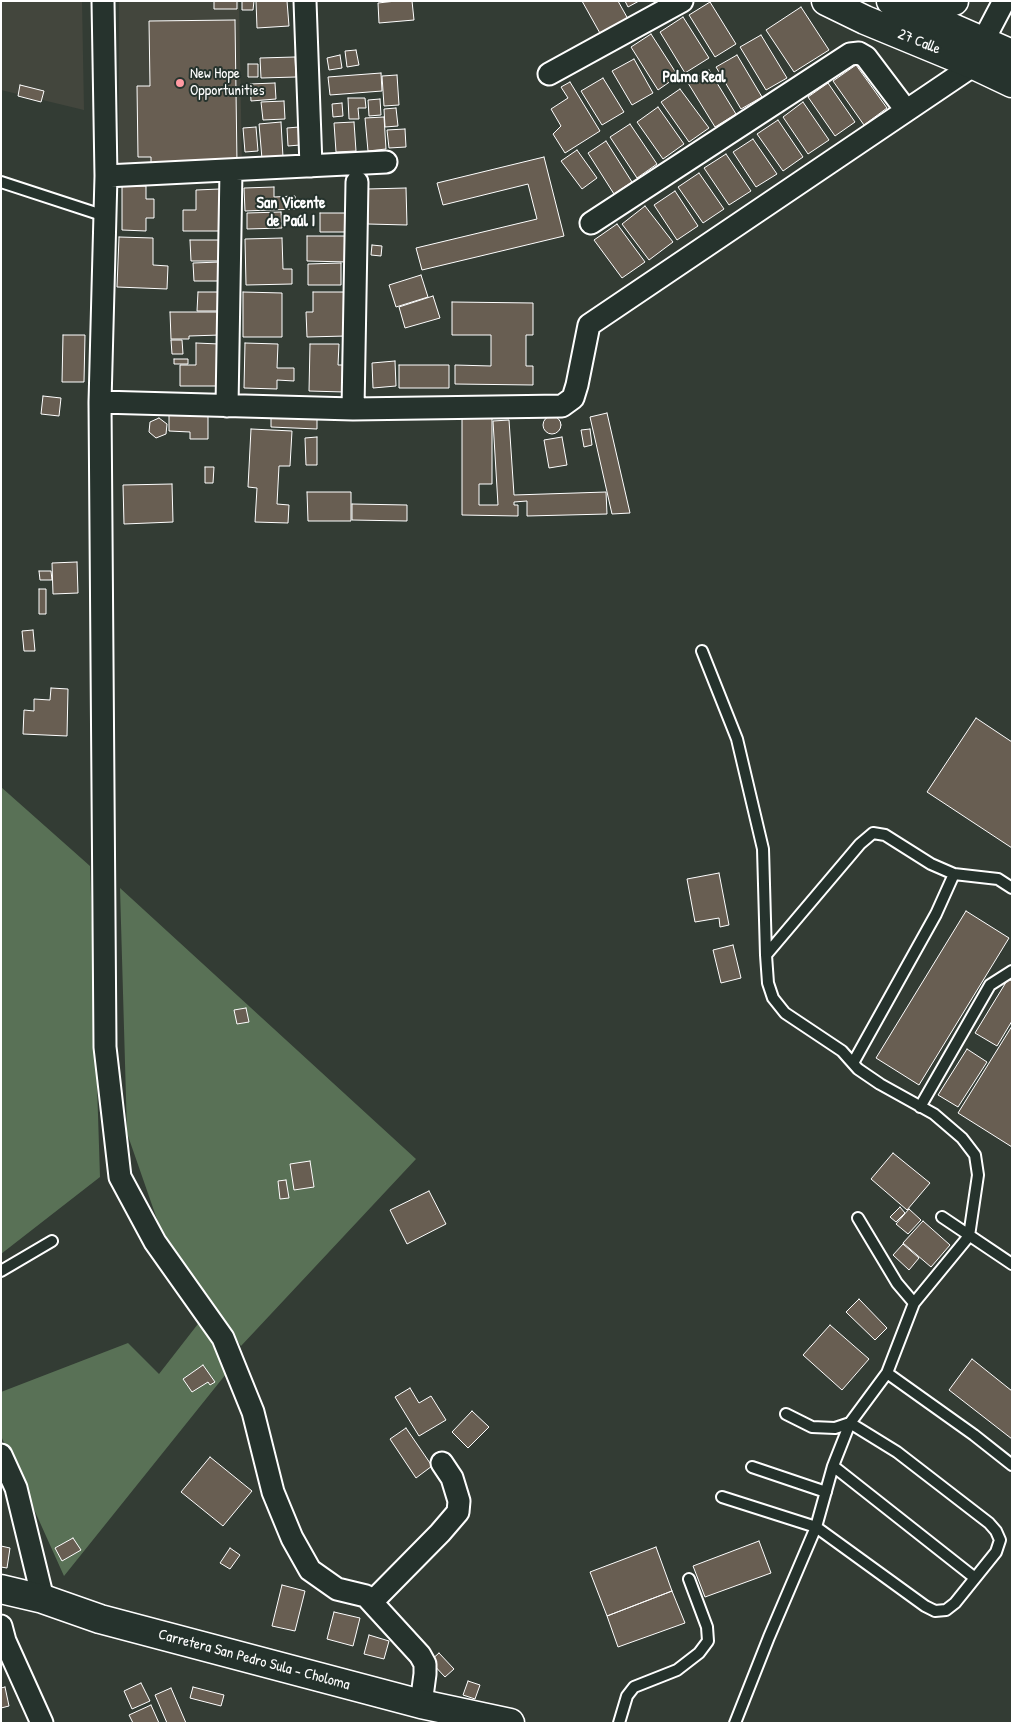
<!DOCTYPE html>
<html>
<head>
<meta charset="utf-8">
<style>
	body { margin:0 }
	#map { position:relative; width:1013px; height:1724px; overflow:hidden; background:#333c34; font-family:"Patrick Hand",sans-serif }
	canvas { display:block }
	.frame { position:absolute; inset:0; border:2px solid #fff; pointer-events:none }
</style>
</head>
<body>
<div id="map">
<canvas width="1013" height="1724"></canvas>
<div class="frame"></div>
</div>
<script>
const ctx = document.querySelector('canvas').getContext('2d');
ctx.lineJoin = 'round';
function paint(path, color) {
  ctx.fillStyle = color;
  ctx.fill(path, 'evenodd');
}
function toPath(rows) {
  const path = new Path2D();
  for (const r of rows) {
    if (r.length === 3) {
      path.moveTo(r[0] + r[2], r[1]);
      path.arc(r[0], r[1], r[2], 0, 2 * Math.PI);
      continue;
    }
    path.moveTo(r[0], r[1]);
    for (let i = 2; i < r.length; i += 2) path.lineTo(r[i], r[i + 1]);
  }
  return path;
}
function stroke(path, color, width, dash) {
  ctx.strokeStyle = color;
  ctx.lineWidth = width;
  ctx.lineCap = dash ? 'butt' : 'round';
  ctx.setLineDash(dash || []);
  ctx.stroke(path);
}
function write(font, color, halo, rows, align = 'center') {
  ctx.font = font + ' "Patrick Hand",sans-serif';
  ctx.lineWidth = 4;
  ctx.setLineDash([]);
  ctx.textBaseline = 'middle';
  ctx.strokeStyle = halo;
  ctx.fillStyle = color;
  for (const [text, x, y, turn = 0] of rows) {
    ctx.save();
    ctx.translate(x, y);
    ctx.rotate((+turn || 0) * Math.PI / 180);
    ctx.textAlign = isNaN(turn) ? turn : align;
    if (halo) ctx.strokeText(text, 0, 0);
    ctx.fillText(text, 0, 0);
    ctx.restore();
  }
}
const built = toPath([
	[1,1,82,1,84,110,1,90],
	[119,1,239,1,242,165,119,170]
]);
const green = toPath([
	[1,787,90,866,100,1177,1,1254],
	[120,888,416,1159,241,1346,160,1228,127,1133],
	[201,1320,226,1374,64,1576,1,1436,1,1392,128,1343,159,1374]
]);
const building = toPath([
	[214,1,237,1,237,9,214,9,214,1],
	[242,1,254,1,253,10,242,10,242,1],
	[256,1,287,1,289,26,257,28,256,1],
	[396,1,412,1,414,20,379,23,378,3,396,1],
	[582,1,618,1,628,19,601,35,582,1],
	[625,1,639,1,628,7,625,1],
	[710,2,736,44,715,57,689,15,710,2],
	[801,7,829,50,794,72,766,30,801,7],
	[683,17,709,58,685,73,660,32,683,17],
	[235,20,237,163,151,164,151,157,138,157,137,86,150,86,149,21,235,20],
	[651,34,678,76,658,90,631,47,651,34],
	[761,35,787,78,766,90,740,47,761,35],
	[356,50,359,65,347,67,345,51,356,50],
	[340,55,342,68,329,70,327,58,340,55],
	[737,55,762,97,741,109,716,67,737,55],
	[295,57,296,77,261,78,260,58,295,57],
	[634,59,653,93,632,105,612,71,634,59],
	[248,64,258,64,258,77,248,77,248,64],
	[856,65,887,108,864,125,833,81,856,65],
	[709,70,736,114,715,127,688,83,709,70],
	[381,73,382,91,330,95,328,77,381,73],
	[397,75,399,105,384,106,382,76,397,75],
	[603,78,624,112,602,125,581,91,603,78],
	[570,82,600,131,565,153,553,134,561,126,551,109,568,98,561,87,570,82],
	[275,83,276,99,251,101,250,84,275,83],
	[828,83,855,122,835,136,808,97,828,83],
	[20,85,44,91,41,102,18,96,20,85],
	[680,89,709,128,689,142,661,102,680,89],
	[348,98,365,98,366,108,358,108,359,119,349,119,348,98],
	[380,99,381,115,369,116,368,100,380,99],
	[284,101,285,119,263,120,261,102,284,101],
	[803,102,829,140,808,154,783,117,803,102],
	[342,103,343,116,333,117,332,104,342,103],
	[658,107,684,144,663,159,637,122,658,107],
	[396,108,398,126,385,127,384,109,396,108],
	[384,117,386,149,368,151,365,118,384,117],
	[778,120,803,157,783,171,757,134,778,120],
	[281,122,283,157,262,159,259,124,281,122],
	[354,122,356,151,336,152,334,123,354,122],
	[630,124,657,164,637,178,610,137,630,124],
	[256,127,258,151,245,152,243,128,256,127],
	[299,127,300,145,288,146,287,128,299,127],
	[405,129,406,147,389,148,387,130,405,129],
	[753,139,777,174,756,187,733,152,753,139],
	[606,141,632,182,614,194,588,153,606,141],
	[577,150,597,178,582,189,561,161,577,150],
	[726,154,751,191,729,205,704,168,726,154],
	[544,157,564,236,422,270,416,248,537,219,528,184,443,205,437,183,544,157],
	[699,173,724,209,703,223,678,187,699,173],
	[122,186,146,186,146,199,154,199,154,218,146,218,146,231,122,230,122,186],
	[274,187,274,197,295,196,296,209,245,211,244,188,274,187],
	[406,188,407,225,368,224,367,189,406,188],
	[220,189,221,231,183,231,183,210,196,210,196,190,220,189],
	[675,191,698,226,677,240,654,205,675,191],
	[645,206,673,242,649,260,622,224,645,206],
	[281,212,282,228,247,229,247,213,281,212],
	[320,213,347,213,346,232,320,232,320,213],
	[617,224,645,262,622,278,594,240,617,224],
	[307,236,348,236,348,262,307,261,307,236],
	[119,237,153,238,153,265,168,266,167,289,117,287,119,237],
	[282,238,283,269,292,269,292,284,246,285,245,239,282,238],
	[190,240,220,240,220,261,191,261,190,240],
	[372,245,382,246,381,256,371,255,372,245],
	[220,262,221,281,194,281,193,263,220,262],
	[341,263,341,285,308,285,308,264,341,263],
	[421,275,428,297,396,307,389,285,421,275],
	[198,292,221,292,221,311,197,311,198,292],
	[243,292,282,293,282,337,243,337,243,292],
	[313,292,346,292,346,336,307,337,306,312,313,312,313,292],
	[433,296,440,318,405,328,399,307,433,296],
	[452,302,533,303,533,335,526,335,526,366,533,366,533,385,455,384,455,365,491,366,491,335,452,335,452,302],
	[170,312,220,312,220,335,189,336,189,339,171,339,170,312],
	[63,335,85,335,84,382,62,382,63,335],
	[171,340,182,340,183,354,172,354,171,340],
	[196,343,219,344,219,386,180,386,180,365,196,365,196,343],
	[245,343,278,344,277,368,294,368,294,381,277,380,277,389,244,388,245,343],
	[310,344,339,344,338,365,345,365,344,392,309,391,310,344],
	[174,359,188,359,188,364,174,364,174,359],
	[395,361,396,386,373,388,372,363,395,361],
	[399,365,449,365,449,388,399,388,399,365],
	[43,396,61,398,59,416,41,414,43,396],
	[607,413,630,513,612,514,590,417,607,413],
	[169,414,208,415,208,439,190,439,190,432,169,431,169,414],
	[271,416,317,417,317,429,271,427,271,416],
	[552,425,9],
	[159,418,167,424,166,434,156,438,149,432,150,422,159,418],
	[462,418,492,418,492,484,479,484,479,505,498,505,493,421,509,420,514,495,606,492,607,514,527,516,527,501,514,502,514,505,518,505,518,516,462,515,462,418],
	[251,429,292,431,290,466,279,466,277,504,289,505,288,523,255,522,257,488,248,487,251,429],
	[590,429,592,445,584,447,581,430,590,429],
	[317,437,317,465,306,465,305,438,317,437],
	[562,437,567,465,549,468,544,440,562,437],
	[205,467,214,467,213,483,205,483,205,467],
	[172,484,173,522,124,524,123,485,172,484],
	[307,492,351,492,351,521,308,521,307,492],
	[352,504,407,505,407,521,352,520,352,504],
	[77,562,78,593,53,594,52,563,77,562],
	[39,571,51,571,52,580,40,580,39,571],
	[39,589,46,589,46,614,39,614,39,589],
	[33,630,35,651,24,651,22,631,33,630],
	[51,688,68,689,67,736,23,734,24,710,34,711,34,699,50,700,51,688],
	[976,718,1012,742,1012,848,927,792,976,718],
	[719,873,729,925,720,927,719,918,695,922,687,879,719,873],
	[966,911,1009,938,919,1085,876,1058,966,911],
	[733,945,741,978,721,983,713,950,733,945],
	[1008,979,1012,981,1012,1021,997,1046,975,1033,1008,979],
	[246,1008,249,1022,237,1024,234,1010,246,1008],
	[1012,1026,1012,1147,958,1113,1012,1026],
	[967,1049,987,1062,958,1107,938,1095,967,1049],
	[893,1153,930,1183,907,1210,871,1179,893,1153],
	[310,1161,314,1187,294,1190,290,1164,310,1161],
	[286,1180,289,1198,280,1199,278,1181,286,1180],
	[429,1191,446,1224,407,1244,390,1210,429,1191],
	[900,1207,905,1213,896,1222,890,1217,900,1207],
	[909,1209,921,1220,908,1234,896,1224,909,1209],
	[923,1221,950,1245,931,1267,903,1243,923,1221],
	[903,1244,919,1258,909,1270,893,1255,903,1244],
	[859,1299,887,1328,875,1340,846,1312,859,1299],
	[830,1325,869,1359,842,1390,803,1355,830,1325],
	[972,1359,1012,1391,1012,1439,949,1390,972,1359],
	[203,1365,215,1382,210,1385,208,1382,192,1392,183,1379,203,1365],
	[410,1388,419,1403,431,1396,446,1420,419,1436,395,1397,410,1388],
	[472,1411,489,1427,468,1448,452,1432,472,1411],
	[406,1428,432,1466,416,1478,390,1439,406,1428],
	[210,1457,252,1491,223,1526,181,1492,210,1457],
	[73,1538,81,1550,62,1561,55,1548,73,1538],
	[759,1541,771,1573,705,1597,693,1566,759,1541],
	[1,1546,10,1548,7,1568,1,1567,1,1546],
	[656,1547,672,1591,607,1616,590,1572,656,1547],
	[230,1548,240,1555,230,1569,220,1563,230,1548],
	[282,1585,305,1591,295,1631,272,1626,282,1585],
	[672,1591,685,1623,618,1647,607,1616,672,1591],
	[334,1612,360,1618,353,1646,327,1639,334,1612],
	[369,1635,389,1641,384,1659,364,1654,369,1635],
	[439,1653,454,1669,445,1677,430,1661,439,1653],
	[468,1681,480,1685,475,1699,463,1695,468,1681],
	[141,1683,150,1701,132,1709,124,1691,141,1683],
	[5,1687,9,1706,1,1708,1,1688,5,1687],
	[193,1687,224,1695,221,1706,190,1698,193,1687],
	[171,1688,186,1723,167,1723,155,1695,171,1688],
	[151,1705,159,1723,133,1723,129,1715,151,1705]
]);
const lane = toPath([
	[1,182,105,216],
	[702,651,737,739,763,849,766,955,768,983,773,998,785,1013,842,1051,858,1069,880,1084,934,1114,962,1138,975,1155,978,1175,969,1236,914,1303,887,1373,850,1423,833,1466,816,1527,769,1637,735,1723],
	[766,955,860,844,873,833,885,835,931,864,954,874,998,879,1012,888],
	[853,1063,936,914,954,874],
	[920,1107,990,985,1012,971],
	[942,1217,1012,1264],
	[858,1218,897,1283,914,1303],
	[1,1271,52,1241],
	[887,1373,974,1435,1012,1465],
	[833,1466,975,1578],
	[752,1467,826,1492],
	[722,1497,816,1527,925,1606,935,1611,946,1610,955,1603,996,1552,1000,1540,996,1531,989,1523,897,1452,850,1423,835,1428,812,1427,786,1414],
	[619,1723,627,1696,634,1687,677,1670,699,1653,708,1641,707,1627,689,1579]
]);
const street = toPath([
	[103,1,106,176,100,402,105,1047,120,1177,155,1242,223,1338,253,1412,273,1492,292,1538,310,1570,337,1589,366,1596,420,1655,425,1664,425,1674,421,1704],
	[305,1,311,166],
	[549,74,682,1],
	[106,176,386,162],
	[591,223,850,54,859,53,866,57,906,110],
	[100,402,353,409,562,406,573,398,577,385,589,325,974,65,983,41,1004,1],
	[227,406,231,170],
	[353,409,357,182],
	[1,1455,16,1488,43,1599],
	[372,1602,440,1533,458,1512,459,1501,452,1478,442,1463],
	[1,1626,5,1641,42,1723]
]);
const secondary = toPath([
	[826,1,865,20,974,65,1012,83],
	[891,1,1012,54],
	[906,6,954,1],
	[1,1589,43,1599,100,1619,421,1704,510,1723]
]);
const markers = [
	[180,83,5,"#ff9aa2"]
];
const streetNames = [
	["27 Calle",919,42,22],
	["Carretera San Pedro Sula - Choloma",254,1660,15]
];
const poiNames = [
	["New Hope",190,74],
	["Opportunities",190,91]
];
const neighbourhoodNames = [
	["Palma Real",694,78],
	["San Vicente",291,204],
	["de Paúl I",291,222]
];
paint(built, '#43463d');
paint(green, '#597156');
paint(building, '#685e52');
stroke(building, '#fff', 1);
stroke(lane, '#fff', 14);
stroke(street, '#fff', 25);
stroke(secondary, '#fff', 31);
stroke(lane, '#26332d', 10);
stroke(street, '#26332d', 21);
stroke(secondary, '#26332d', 28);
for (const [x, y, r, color] of markers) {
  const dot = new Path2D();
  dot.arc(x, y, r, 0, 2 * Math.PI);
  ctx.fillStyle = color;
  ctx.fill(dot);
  stroke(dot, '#26332d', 2);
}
write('15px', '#fff', '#26332d', streetNames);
write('15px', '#fff', '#26332d', poiNames, 'left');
write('bold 16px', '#fff', '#26332d', neighbourhoodNames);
</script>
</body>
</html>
